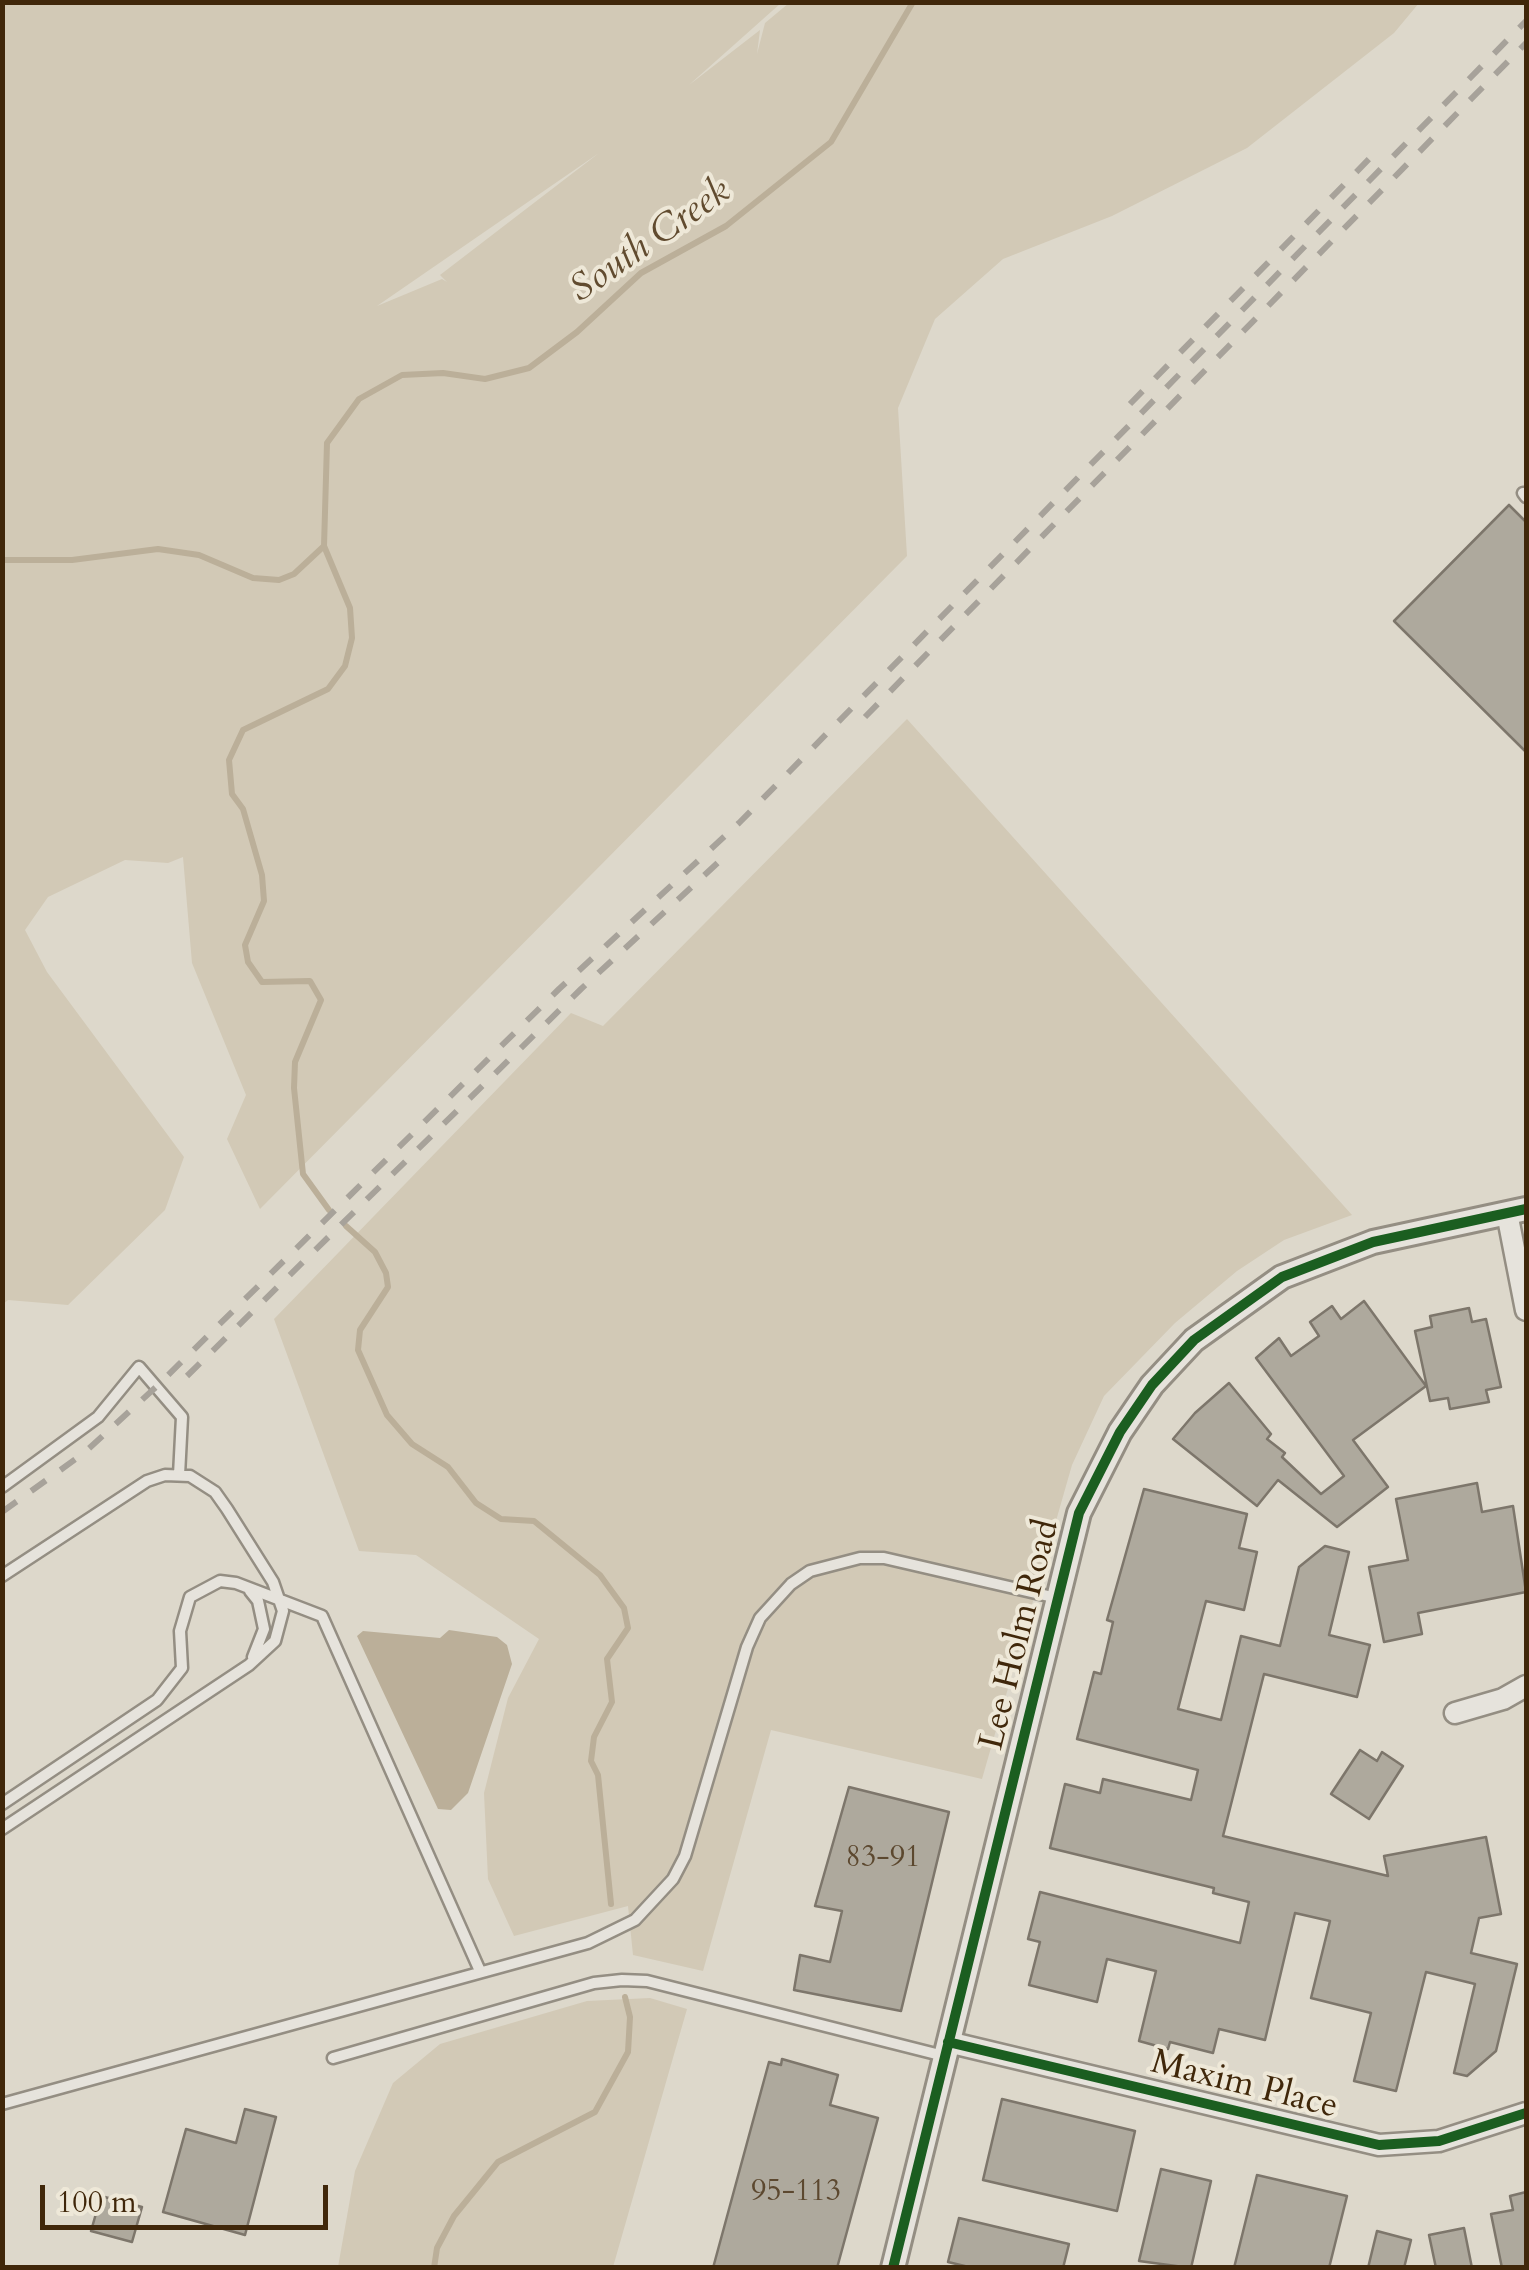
<!DOCTYPE html>
<html>
<head>
<meta charset="utf-8">
<style>
	body { margin:0 }
	#map { position:relative; width:1529px; height:2270px; overflow:hidden; background:#ddd8cb; font-family:Cardo,serif }
	canvas { display:block }
	.frame { position:absolute; inset:0; border:5px solid #40270a; pointer-events:none }
	.scale { position:absolute; left:40px; top:2185px; width:288px; height:45px; box-sizing:border-box; border:5px solid #40270a; border-top:0; padding-left:12px; font-size:30px; line-height:35px; white-space:nowrap; color:#40270a; -webkit-text-stroke:8px #eee8d8; paint-order:stroke }
</style>
</head>
<body>
<div id="map">
<canvas width="1529" height="2270"></canvas>
<div class="frame"></div>
<div class="scale">100 m</div>
</div>
<script>
const ctx = document.querySelector('canvas').getContext('2d');
ctx.lineJoin = 'round';
function paint(path, color) {
  ctx.fillStyle = color;
  ctx.fill(path, 'evenodd');
}
function toPath(rows) {
  const path = new Path2D();
  for (const r of rows) {
    path.moveTo(r[0], r[1]);
    for (let i = 2; i < r.length; i += 2) path.lineTo(r[i], r[i + 1]);
  }
  return path;
}
function stroke(path, color, width, dash) {
  ctx.strokeStyle = color;
  ctx.lineWidth = width;
  ctx.lineCap = dash ? 'butt' : 'round';
  ctx.setLineDash(dash || []);
  ctx.stroke(path);
}
function write(font, color, halo, rows, align = 'center') {
  ctx.font = font + ' Cardo,serif';
  ctx.lineWidth = 8;
  ctx.setLineDash([]);
  ctx.textBaseline = 'middle';
  ctx.strokeStyle = halo;
  ctx.fillStyle = color;
  for (const [text, x, y, turn = 0] of rows) {
    ctx.save();
    ctx.translate(x, y);
    ctx.rotate((+turn || 0) * Math.PI / 180);
    ctx.textAlign = isNaN(turn) ? turn : align;
    if (halo) ctx.strokeText(text, 0, 0);
    ctx.fillText(text, 0, 0);
    ctx.restore();
  }
}
const green = toPath([
	[3,2,781,3,689,85,760,30,757,54,765,23,789,3,1419,3,1394,33,1247,148,1112,216,1003,259,935,319,898,408,907,556,260,1209,227,1139,246,1095,192,963,183,857,168,863,125,860,48,897,25,930,47,972,184,1157,165,1210,68,1305,8,1300,3,1304],
	[599,153,440,275,447,282,442,279,377,306],
	[907,719,1352,1215,1284,1240,1237,1271,1175,1323,1104,1396,1072,1465,982,1779,771,1730,703,1971,633,1955,628,1906,514,1936,488,1879,484,1793,508,1698,539,1639,416,1555,359,1551,274,1319,571,1013,603,1026],
	[650,1998,687,2009,613,2267,338,2267,355,2171,393,2083,440,2044,587,2001]
]);
const water = toPath([
	[449,1630,497,1637,507,1645,512,1664,468,1793,451,1810,438,1809,357,1636,363,1631,440,1638]
]);
const stream = toPath([
	[324,546,350,608,352,638,345,666,328,689,243,730,229,760,232,794,243,809,262,875,264,901,245,945,248,962,262,982,310,981,321,1000,295,1062,294,1088,303,1174,329,1210],
	[2,560,72,560,158,549,199,555,253,578,279,580,294,574,324,546,327,443,359,399,402,375,443,373,485,379,529,368,577,332,641,273,726,226,831,142,913,2],
	[346,1226,375,1252,386,1273,388,1287,360,1330,358,1350,387,1415,412,1444,448,1467,476,1503,501,1519,534,1521,600,1575,624,1608,628,1628,607,1659,612,1702,594,1737,591,1761,598,1775,611,1904],
	[434,2268,437,2248,454,2216,498,2162,595,2112,628,2052,630,2017,625,1997]
]);
const building = toPath([
	[1509,505,1526,522,1526,752,1394,621,1509,505],
	[1364,1301,1426,1386,1353,1440,1388,1487,1337,1527,1278,1480,1257,1506,1173,1439,1195,1413,1229,1383,1271,1434,1267,1439,1285,1453,1282,1457,1321,1494,1344,1476,1256,1358,1279,1338,1291,1356,1319,1336,1310,1322,1332,1306,1341,1319,1364,1301],
	[1469,1308,1472,1322,1486,1319,1501,1387,1486,1390,1489,1402,1450,1409,1448,1398,1430,1401,1415,1331,1432,1327,1430,1316,1469,1308],
	[1477,1483,1482,1512,1513,1506,1526,1592,1418,1613,1422,1634,1384,1642,1369,1567,1408,1560,1396,1499,1477,1483],
	[1144,1489,1247,1514,1239,1548,1257,1552,1244,1610,1206,1601,1178,1709,1221,1720,1241,1636,1280,1646,1299,1567,1325,1546,1349,1552,1329,1635,1370,1645,1357,1697,1264,1674,1223,1836,1388,1876,1384,1856,1486,1837,1501,1914,1479,1918,1471,1953,1517,1964,1496,2051,1467,2076,1454,2073,1475,1984,1426,1972,1396,2091,1354,2081,1371,2013,1311,1998,1330,1921,1295,1913,1265,2040,1219,2029,1213,2053,1170,2042,1168,2049,1139,2041,1156,1971,1107,1959,1097,2002,1029,1985,1040,1942,1028,1939,1040,1892,1240,1943,1249,1902,1213,1893,1214,1888,1050,1848,1065,1784,1100,1793,1103,1779,1191,1800,1198,1770,1077,1739,1094,1672,1101,1674,1113,1622,1107,1620,1144,1489],
	[1360,1750,1377,1761,1382,1752,1403,1766,1369,1819,1331,1794,1360,1750],
	[849,1787,949,1812,901,2011,794,1990,800,1955,830,1962,842,1911,815,1906,849,1787],
	[782,2059,838,2075,830,2105,878,2118,837,2268,713,2268,769,2062,781,2065,782,2059],
	[1002,2099,1135,2131,1117,2211,983,2180,1002,2099],
	[245,2109,276,2117,245,2235,163,2212,186,2129,236,2143,245,2109],
	[1161,2169,1211,2181,1191,2268,1139,2261,1161,2169],
	[1257,2175,1347,2196,1329,2268,1234,2268,1257,2175],
	[1526,2192,1526,2268,1502,2268,1491,2214,1513,2210,1510,2196,1526,2192],
	[101,2196,142,2207,132,2242,91,2231,101,2196],
	[959,2218,1069,2244,1063,2268,973,2268,948,2262,959,2218],
	[1464,2228,1472,2268,1436,2268,1429,2235,1464,2228],
	[1377,2231,1411,2240,1404,2268,1368,2268,1377,2231]
]);
const service = toPath([
	[1523,493,1526,497],
	[2,1487,98,1417,139,1367,182,1417,179,1475],
	[2,1576,147,1481,165,1475,190,1476,215,1492,227,1509,273,1582,283,1611,275,1641,249,1665,2,1829],
	[250,1591,258,1601,264,1629,253,1657],
	[2,1804,157,1700,182,1668,180,1631,190,1597,220,1581,236,1583,322,1616,480,1971],
	[333,2058,594,1983,622,1980,647,1981,944,2056],
	[2,2104,588,1943,635,1920,673,1879,685,1856,747,1647,760,1618,791,1584,810,1571,860,1558,884,1558,1057,1598]
]);
const minor = toPath([
	[1507,1213,1526,1310],
	[1455,1713,1503,1699,1526,1686],
	[948,2042,1379,2145,1439,2141,1526,2113]
]);
const tertiary = toPath([
	[893,2268,1079,1513,1120,1432,1152,1385,1194,1340,1282,1277,1373,1242,1526,1209]
]);
const rail = toPath([
	[1130,404,1371,157],
	[865,717,1526,43],
	[187,1376,581,989,723,858],
	[2,1512,84,1453,157,1386,559,989,739,823,1526,21]
]);
const cycleway = toPath([
	[948,2042,1379,2145,1439,2141,1526,2113],
	[893,2268,1079,1513,1120,1432,1152,1385,1194,1340,1282,1277,1373,1242,1526,1209]
]);
const numberNames = [
	["83-91",883,1859],
	["95-113",796,2193]
];
const streetNames = [
	["Lee Holm Road",1021,1635,-76],
	["Maxim Place",1244,2086,14]
];
const waterNames = [
	["South Creek",651,242,-35]
];
paint(green, '#d2c9b6');
paint(water, '#bbaf99');
stroke(stream, '#bbaf99', 6);
paint(building, '#aea99d');
stroke(building, '#7d766b', 2.5);
stroke(service, '#948e83', 15);
stroke(minor, '#948e83', 25);
stroke(tertiary, '#948e83', 28);
stroke(service, '#e6e3dc', 10);
stroke(minor, '#e6e3dc', 20);
stroke(tertiary, '#e6e3dc', 22);
stroke(rail, '#a7a29a', 6, [18, 18]);
stroke(cycleway, '#1b5e20', 10);
write('30px', '#5c482f', null, numberNames);
write('35px', '#40270a', '#eee8d8', streetNames);
write('italic 38px', '#614b2f', '#eee8d8', waterNames);
</script>
</body>
</html>
